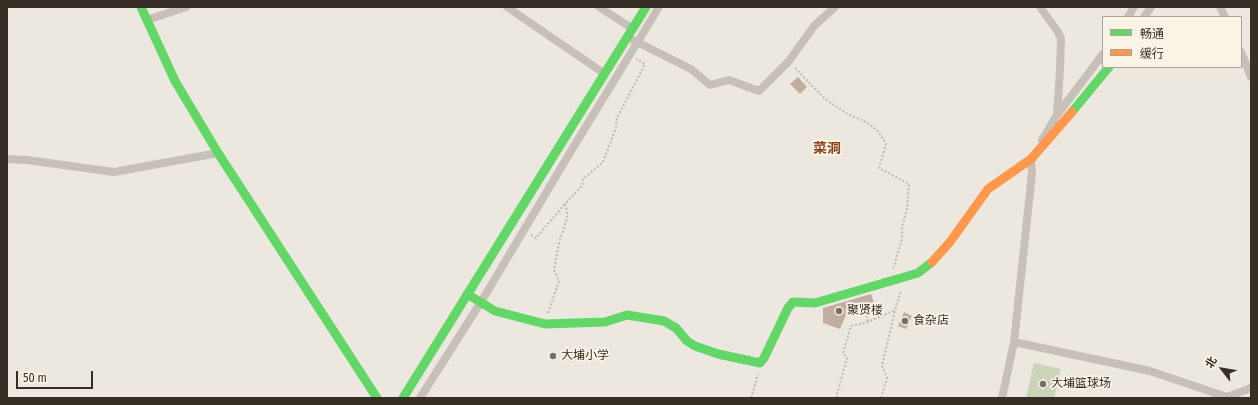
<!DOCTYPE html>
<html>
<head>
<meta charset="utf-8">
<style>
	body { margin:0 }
	#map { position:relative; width:1258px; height:405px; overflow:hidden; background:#ede8df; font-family:"Fira Sans Condensed","Noto Sans SC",sans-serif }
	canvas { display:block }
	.frame { position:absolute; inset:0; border:8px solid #372e26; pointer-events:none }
	.legend { position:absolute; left:1102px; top:16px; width:140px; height:52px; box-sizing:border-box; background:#faf3e6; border:1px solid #aca499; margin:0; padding:5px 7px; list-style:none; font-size:12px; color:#372e26 }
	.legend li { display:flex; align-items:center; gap:8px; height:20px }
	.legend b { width:20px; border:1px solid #aca499 }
	.north { position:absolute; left:1202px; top:349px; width:40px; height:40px; -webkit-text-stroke:3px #faf3e6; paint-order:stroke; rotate:301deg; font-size:11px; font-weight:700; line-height:16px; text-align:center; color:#372e26 }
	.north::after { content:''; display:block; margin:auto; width:14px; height:18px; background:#372e26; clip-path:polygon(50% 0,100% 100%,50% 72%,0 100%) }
	.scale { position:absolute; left:16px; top:371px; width:77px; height:18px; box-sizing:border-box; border:2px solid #372e26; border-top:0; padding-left:5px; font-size:12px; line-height:14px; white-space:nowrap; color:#372e26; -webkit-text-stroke:3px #faf3e6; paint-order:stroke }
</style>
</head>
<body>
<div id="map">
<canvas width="1258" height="405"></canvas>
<div class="frame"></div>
<ul class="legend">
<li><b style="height:5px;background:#63d668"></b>畅通</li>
<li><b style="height:5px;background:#ff974d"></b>缓行</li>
</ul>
<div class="north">北</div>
<div class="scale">50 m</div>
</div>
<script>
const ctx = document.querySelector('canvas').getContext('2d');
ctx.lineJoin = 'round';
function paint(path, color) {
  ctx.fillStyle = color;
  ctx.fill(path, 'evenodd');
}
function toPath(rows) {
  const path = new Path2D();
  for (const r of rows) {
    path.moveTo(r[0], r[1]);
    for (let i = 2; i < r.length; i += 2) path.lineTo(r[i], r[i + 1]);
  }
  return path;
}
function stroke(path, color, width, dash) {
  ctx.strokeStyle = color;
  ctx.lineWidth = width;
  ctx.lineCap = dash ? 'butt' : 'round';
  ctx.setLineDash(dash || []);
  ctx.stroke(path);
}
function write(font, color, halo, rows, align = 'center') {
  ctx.font = font + ' "Fira Sans Condensed","Noto Sans SC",sans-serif';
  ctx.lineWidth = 3.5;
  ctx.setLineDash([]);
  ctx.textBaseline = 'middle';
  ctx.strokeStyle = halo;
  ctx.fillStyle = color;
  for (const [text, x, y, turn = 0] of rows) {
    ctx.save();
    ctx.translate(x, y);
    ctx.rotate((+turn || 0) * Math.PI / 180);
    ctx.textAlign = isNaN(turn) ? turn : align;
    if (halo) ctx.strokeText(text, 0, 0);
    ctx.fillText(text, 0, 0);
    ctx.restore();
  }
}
const green = toPath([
	[1034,363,1061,369,1054,398,1026,398]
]);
const building = toPath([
	[798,77,807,87,800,94,790,84],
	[871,294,874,303,846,315,840,329,823,323,823,308],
	[904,312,912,316,906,329,898,326]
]);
const path = toPath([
	[795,68,825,99,846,113,868,123,878,131,886,144,879,168,909,184,907,209,902,227,902,239,893,269],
	[531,235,536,238,565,204],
	[863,300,868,322],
	[548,313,559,281,554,270,559,243,567,218,567,211,565,204,582,186,583,179,603,162,616,128,617,118,645,64,636,59],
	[751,398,758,374],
	[836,398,847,358,843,353,851,326,868,322,895,310,901,290],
	[881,398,887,378,882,366,895,310]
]);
const street = toPath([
	[507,7,605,74],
	[599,7,633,29],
	[1040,7,1058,32,1061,39,1060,70,1057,115],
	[1220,7,1225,17],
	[1128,17,1134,7],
	[1144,17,1151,7],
	[147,20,186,7],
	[633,40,691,69,710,85,729,80,759,91,789,61,814,26,835,7],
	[1241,52,1251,77],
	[1042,140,1057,115,1103,54],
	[7,159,27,160,114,172,218,153],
	[1014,342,1150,371,1227,397,1251,388],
	[420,398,481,302,571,151,659,7],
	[1002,398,1014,342,1032,173,1031,159,1033,156]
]);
const fast = toPath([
	[141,7,175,81,218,153,377,398],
	[1072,112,1109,67],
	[467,294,495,311,545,324,605,322,627,315,664,321,676,328,687,341,695,346,718,354,760,363,764,358,788,308,793,302,815,303,918,273,932,262],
	[403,398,646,7]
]);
const slow = toPath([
	[932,262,950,242,988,189,1031,159,1072,112]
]);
const markers = [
	[839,311,4,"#776f67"],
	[905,321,4,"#776f67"],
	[553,356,4,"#776f67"],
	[1043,384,4,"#776f67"]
];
const poiNames = [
	["聚贤楼",847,311],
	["食杂店",913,321],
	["大埔小学",561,356],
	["大埔篮球场",1051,384]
];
const quarterNames = [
	["菜洞",827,149]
];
paint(green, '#cbd4b8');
paint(building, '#c2aea0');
stroke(path, '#bfb9b1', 2, [2, 2]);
stroke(street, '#c6c0b8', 8);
stroke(fast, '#63d668', 9);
stroke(slow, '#ff974d', 9);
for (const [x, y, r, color] of markers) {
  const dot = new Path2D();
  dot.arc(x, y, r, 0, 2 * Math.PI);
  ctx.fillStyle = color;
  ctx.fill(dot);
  stroke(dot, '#faf3e6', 1.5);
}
write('12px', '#372e26', '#faf3e6', poiNames, 'left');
write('bold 14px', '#8a431b', '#faf3e6', quarterNames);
</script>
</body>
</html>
